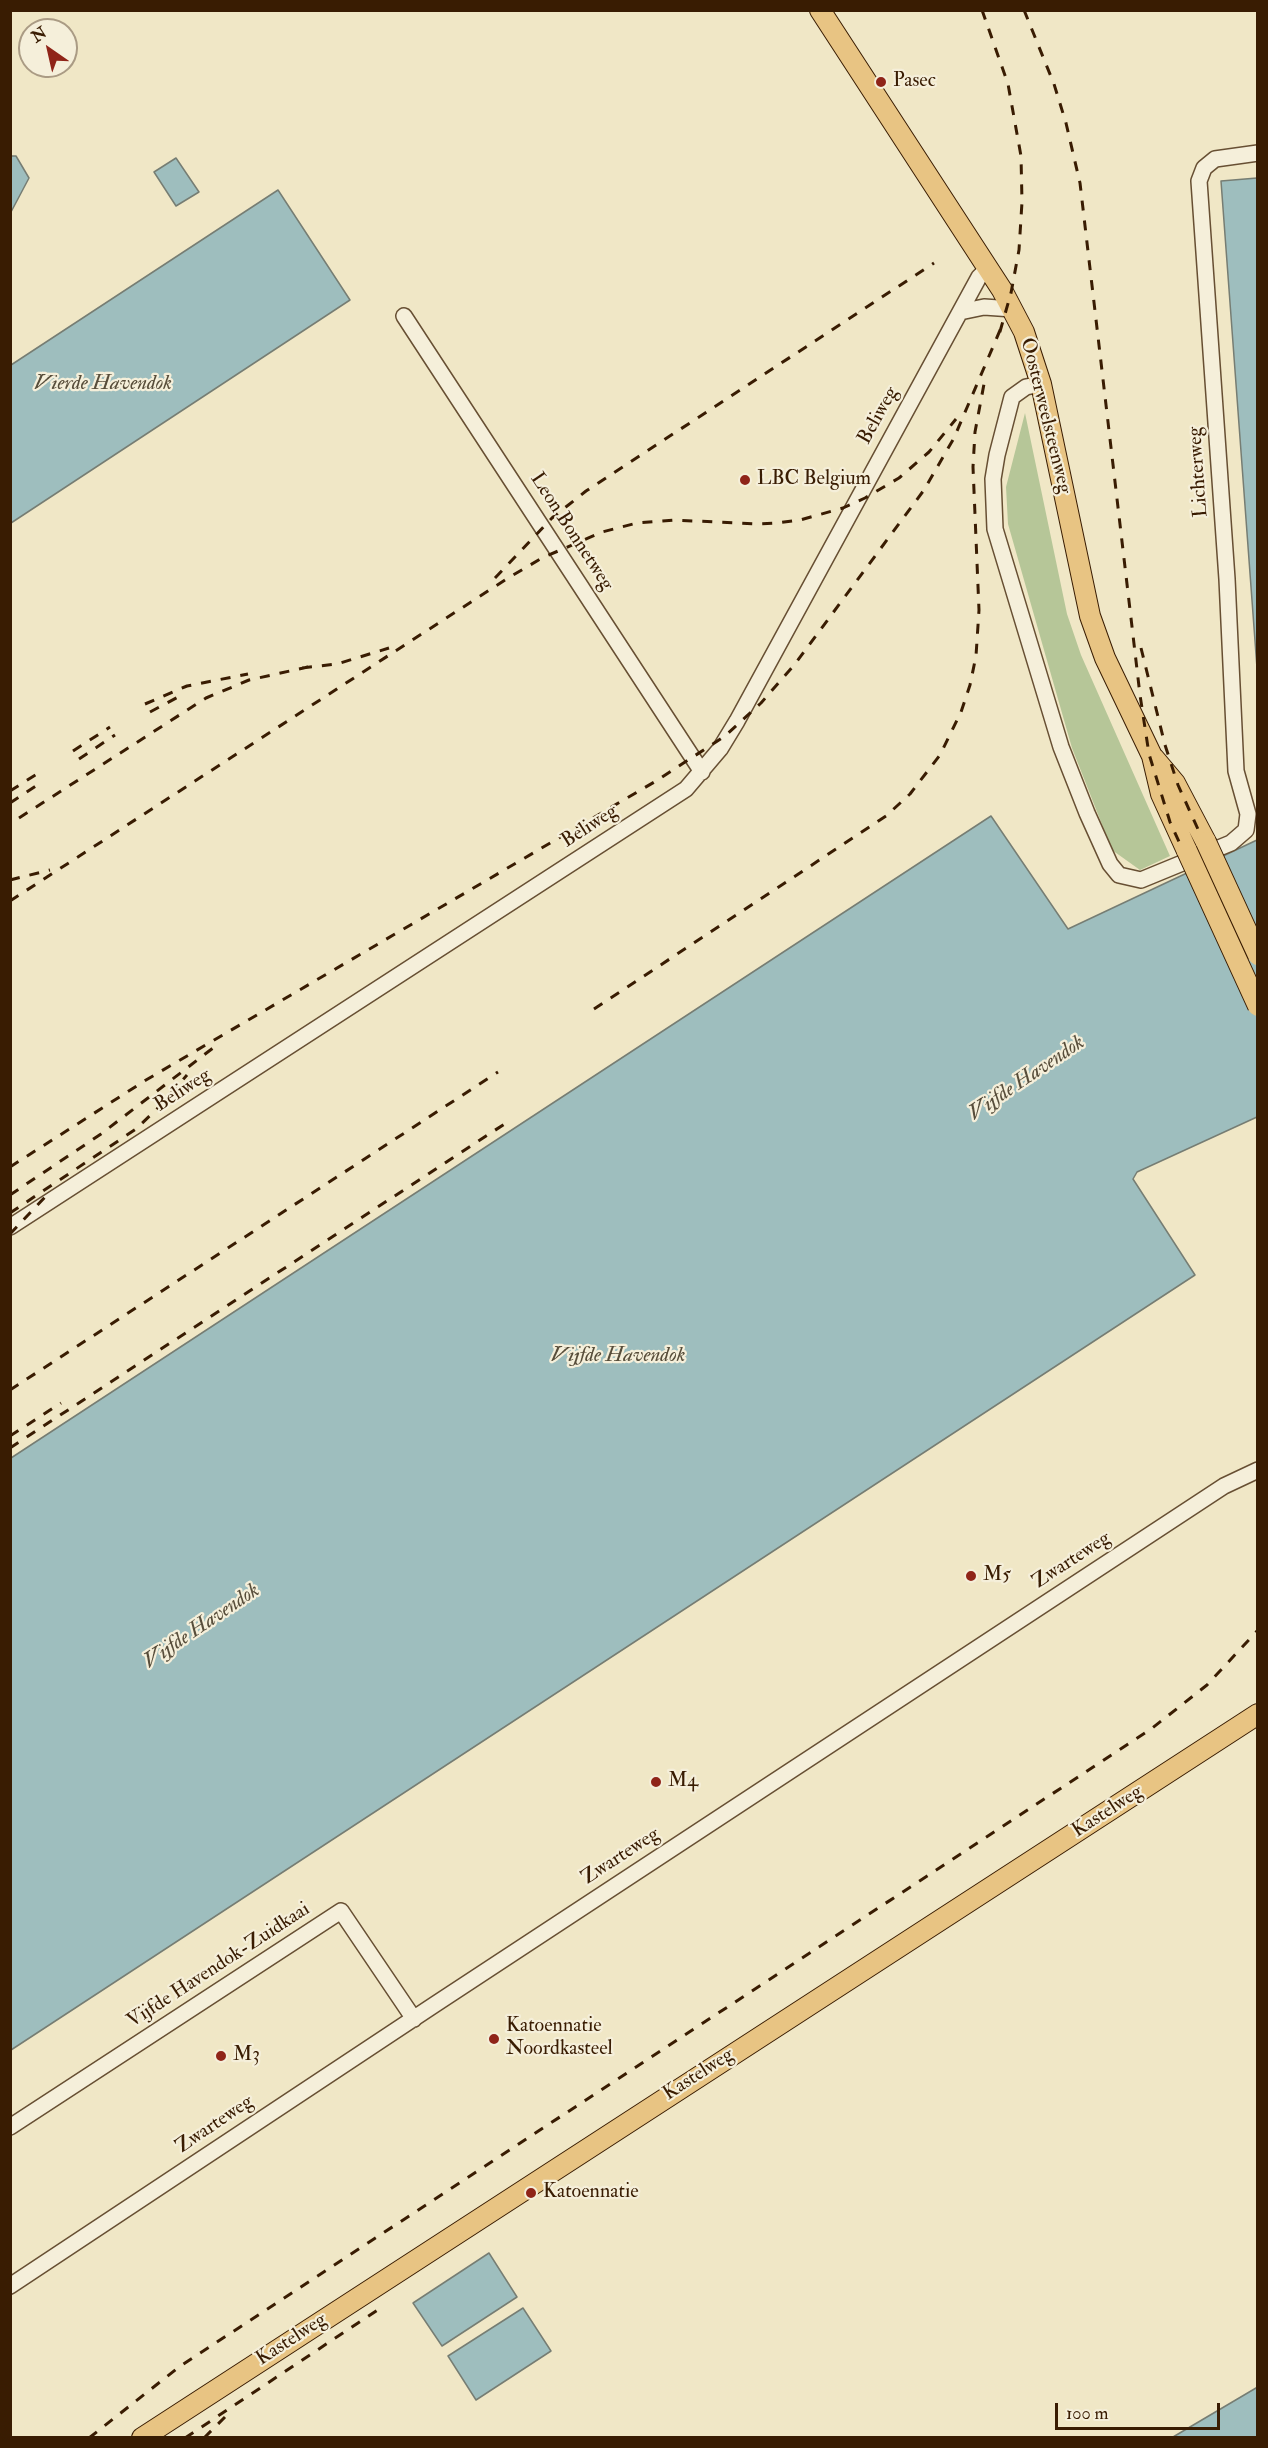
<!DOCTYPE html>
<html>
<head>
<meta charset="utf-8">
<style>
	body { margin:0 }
	#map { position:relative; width:1268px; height:2448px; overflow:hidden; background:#f0e7c6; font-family:"IM FELL Double Pica",serif }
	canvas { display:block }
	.frame { position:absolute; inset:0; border:12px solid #391c02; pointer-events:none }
	.north { position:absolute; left:18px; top:18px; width:60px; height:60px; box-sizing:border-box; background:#f5efda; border:2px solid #aa9b84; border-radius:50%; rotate:326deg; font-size:16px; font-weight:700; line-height:24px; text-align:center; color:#391c02 }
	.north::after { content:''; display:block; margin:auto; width:21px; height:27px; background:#8f2418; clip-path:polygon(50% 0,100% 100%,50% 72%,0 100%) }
	.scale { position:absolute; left:1055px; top:2403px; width:165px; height:27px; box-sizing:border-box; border:3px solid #391c02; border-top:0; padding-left:8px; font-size:18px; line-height:21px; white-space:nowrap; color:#391c02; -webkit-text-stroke:4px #f5efda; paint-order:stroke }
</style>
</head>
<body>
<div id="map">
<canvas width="1268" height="2448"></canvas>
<div class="frame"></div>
<div class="north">N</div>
<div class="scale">100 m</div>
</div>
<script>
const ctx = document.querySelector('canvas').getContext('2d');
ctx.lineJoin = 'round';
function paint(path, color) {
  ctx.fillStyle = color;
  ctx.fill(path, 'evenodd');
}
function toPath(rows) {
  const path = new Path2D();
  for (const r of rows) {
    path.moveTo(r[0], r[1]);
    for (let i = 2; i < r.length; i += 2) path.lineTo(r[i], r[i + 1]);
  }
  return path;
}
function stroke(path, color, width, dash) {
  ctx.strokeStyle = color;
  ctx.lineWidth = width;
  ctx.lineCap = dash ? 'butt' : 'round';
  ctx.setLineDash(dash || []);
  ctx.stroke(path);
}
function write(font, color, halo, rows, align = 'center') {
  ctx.font = font + ' "IM FELL Double Pica",serif';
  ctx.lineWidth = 4.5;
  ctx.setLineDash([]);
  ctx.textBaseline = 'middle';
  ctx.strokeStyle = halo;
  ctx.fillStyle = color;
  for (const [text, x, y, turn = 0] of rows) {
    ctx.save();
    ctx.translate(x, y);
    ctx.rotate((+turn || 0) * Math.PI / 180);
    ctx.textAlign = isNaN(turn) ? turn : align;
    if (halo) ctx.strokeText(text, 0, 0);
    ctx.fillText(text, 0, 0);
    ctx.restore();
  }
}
const green = toPath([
	[1025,413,1067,614,1081,655,1170,856,1140,870,1112,850,1072,748,1008,524,1006,487]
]);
const water = toPath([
	[11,156,16,156,29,178,11,212,11,156],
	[176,158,199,192,176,206,154,172,176,158],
	[1257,178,1258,178,1257,668,1221,181,1257,178],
	[278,190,350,300,11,523,11,365,278,190],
	[991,816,1068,929,1257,840,1257,1117,1137,1172,1133,1179,1195,1275,11,2050,11,1458,991,816],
	[489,2253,517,2297,442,2346,413,2303,489,2253],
	[523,2308,551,2351,476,2400,448,2356,523,2308],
	[1257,2387,1257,2437,1173,2437,1256,2388,1257,2387]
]);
const minor = toPath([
	[960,312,984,307,1013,309],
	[404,316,702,772],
	[1041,384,1026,387,1012,397,997,455,993,479,995,529,1061,747,1087,813,1110,864,1119,875,1141,880,1231,843,1246,830,1248,814,1236,771,1227,579,1199,181,1204,168,1215,159,1258,153],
	[10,1227,686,789,720,749,737,721,979,277,988,268],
	[10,2127,341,1911,414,2019],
	[10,2286,434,2005,1224,1486,1258,1470]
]);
const major = toPath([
	[820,10,1002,290,1024,332,1041,384,1090,616,1105,658,1152,756,1161,794,1187,851],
	[1154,758,1175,783,1206,842],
	[142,2438,1258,1714]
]);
const rail = toPath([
	[982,10,1008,84,1021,156,1022,202,1019,250,1011,293,999,335],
	[1024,10,1054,84,1066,123,1080,183,1140,695,1149,754,1170,822,1258,1015],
	[495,578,552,518,586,491,934,263],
	[1141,648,1165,745,1178,785,1258,962],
	[302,668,337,664,389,648],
	[145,704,187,686,248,674],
	[150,712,180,696],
	[73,751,110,727],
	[79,759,115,735],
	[10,791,37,774],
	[10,803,42,782],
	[19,818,206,698,249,680,308,667],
	[10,880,50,870],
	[10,901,508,578,542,558,602,532,637,523,674,520,757,524,777,523,800,520,843,508,865,498,899,478,929,452,956,419],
	[594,1009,886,816,910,794,940,755,961,712,970,685,976,656,979,610,973,467,975,432,984,384],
	[10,1167,146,1080,656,781,725,736,761,703,795,664,924,490,954,438,1001,328],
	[10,1195,101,1134,213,1048],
	[10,1213,136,1129,161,1105,187,1075],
	[10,1234,45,1197],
	[10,1390,498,1072],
	[10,1436,61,1403],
	[10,1448,506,1123],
	[89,2438,179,2367,1151,1729,1207,1685,1258,1630],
	[185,2438,379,2309],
	[204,2438,225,2417]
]);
const majorBridge = toPath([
	[1206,842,1258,955],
	[1187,851,1258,1006]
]);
const markers = [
	[881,82,6,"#8f2418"],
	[745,480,6,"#8f2418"],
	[971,1576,6,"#8f2418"],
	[656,1782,6,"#8f2418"],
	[494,2039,6,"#8f2418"],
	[221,2056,6,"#8f2418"],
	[531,2193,6,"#8f2418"]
];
const poiNames = [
	["Pasec",893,82],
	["LBC Belgium",757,480],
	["M5",983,1576],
	["M4",668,1782],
	["Katoennatie",506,2027],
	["Noordkasteel",506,2050],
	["M3",233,2056],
	["Katoennatie",543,2193]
];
const streetNames = [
	["Beliweg",879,416,-61],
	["Oosterweelsteenweg",1045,416,76],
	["Lichterweg",1199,472,-94],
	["Leon Bonnetweg",571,532,57],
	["Beliweg",590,827,-33],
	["Beliweg",183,1091,-33],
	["Zwarteweg",1072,1561,-33],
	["Kastelweg",1108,1812,-33],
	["Zwarteweg",621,1857,-33],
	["Vijfde Havendok-Zuidkaai",219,1966,-33],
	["Kastelweg",699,2075,-33],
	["Zwarteweg",215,2125,-34],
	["Kastelweg",292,2340,-33]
];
const waterNames = [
	["Vierde Havendok",103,384],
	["Vijfde Havendok",1027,1079,-34],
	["Vijfde Havendok",618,1356],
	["Vijfde Havendok",202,1627,-34]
];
paint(green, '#b6c698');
paint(water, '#9ebebe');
stroke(water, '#767d73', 1.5);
stroke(minor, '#674f33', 18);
stroke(major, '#391c02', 22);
stroke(minor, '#f5efda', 15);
stroke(major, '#e8c483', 20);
stroke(rail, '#391c02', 3, [10, 10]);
stroke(majorBridge, '#391c02', 22, []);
stroke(majorBridge, '#e8c483', 20);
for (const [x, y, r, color] of markers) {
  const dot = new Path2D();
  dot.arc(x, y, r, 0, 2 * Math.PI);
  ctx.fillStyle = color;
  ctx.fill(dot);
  stroke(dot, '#f5efda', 2);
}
write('20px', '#391c02', '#f5efda', poiNames, 'left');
write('20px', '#391c02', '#f5efda', streetNames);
write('italic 21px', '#574d3a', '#f5efda', waterNames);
</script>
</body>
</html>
